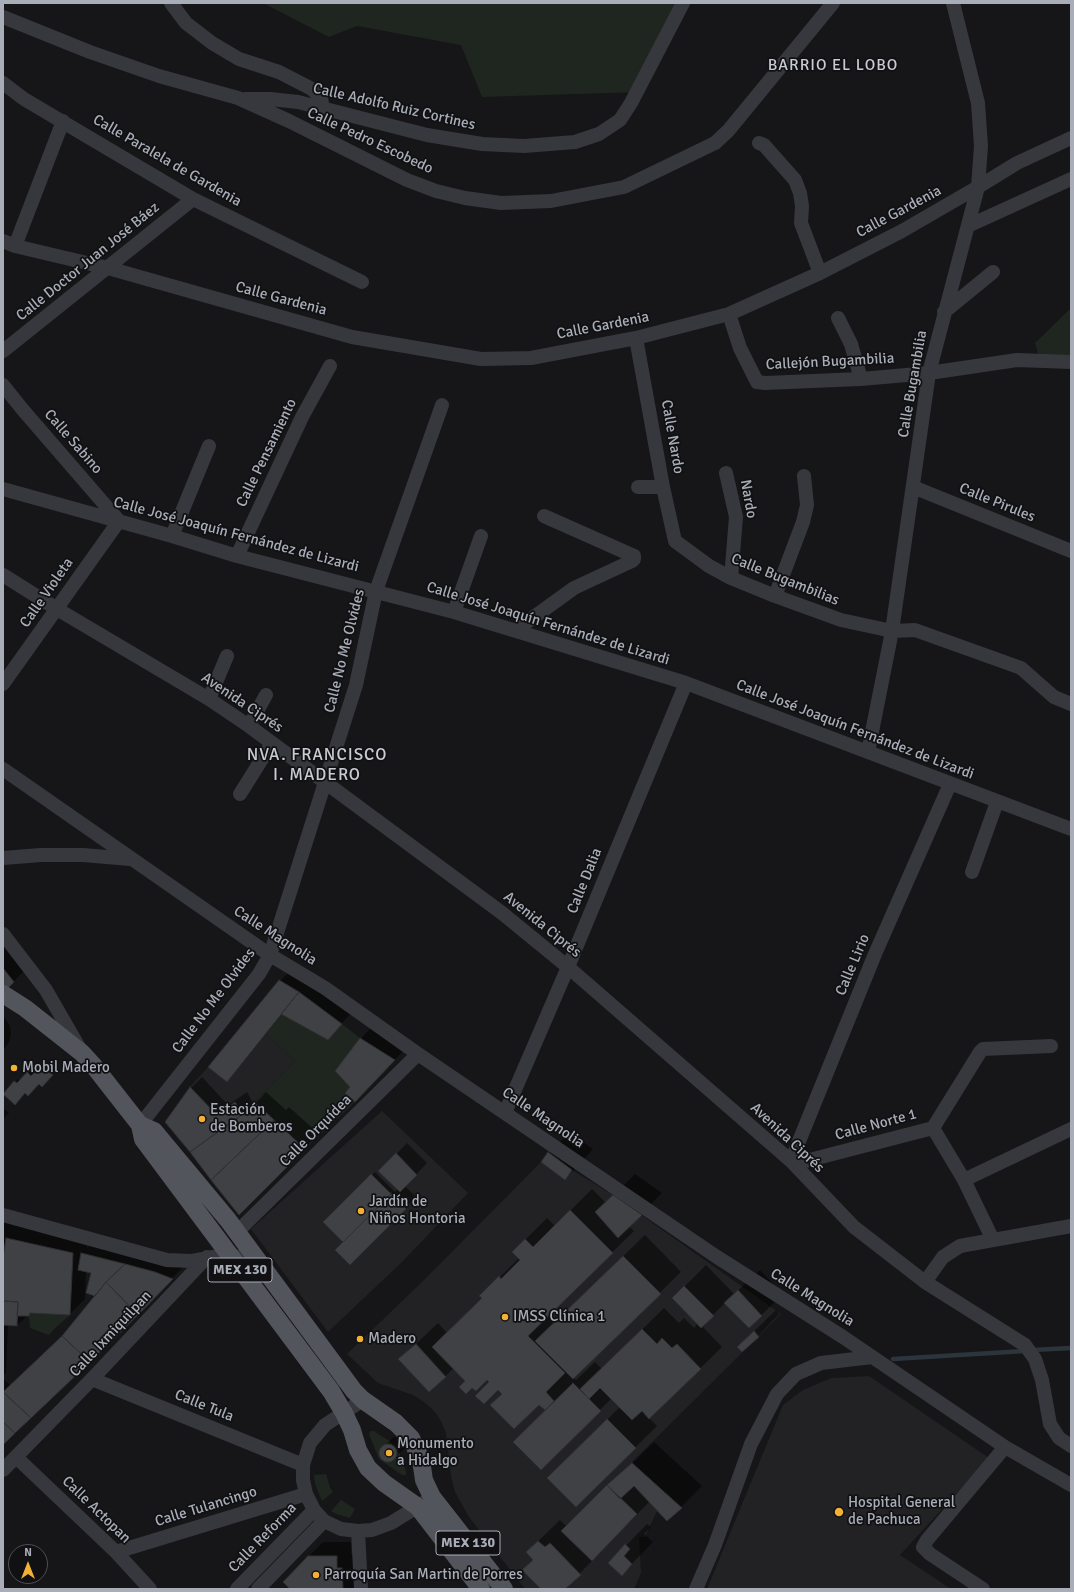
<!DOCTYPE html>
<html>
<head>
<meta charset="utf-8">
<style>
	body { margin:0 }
	#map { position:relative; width:1074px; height:1592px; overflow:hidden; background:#161618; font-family:Signika,sans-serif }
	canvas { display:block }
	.frame { position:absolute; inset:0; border:4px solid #a8adb8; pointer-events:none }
	.north { position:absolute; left:8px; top:1544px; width:40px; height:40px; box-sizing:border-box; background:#111113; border:1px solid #4d4f55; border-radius:50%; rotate:0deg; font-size:11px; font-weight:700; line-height:16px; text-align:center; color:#a8adb8 }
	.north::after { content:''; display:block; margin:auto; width:14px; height:18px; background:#f2b134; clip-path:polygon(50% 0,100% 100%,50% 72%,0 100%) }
</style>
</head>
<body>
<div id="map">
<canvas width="1074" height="1592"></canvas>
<div class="frame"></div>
<div class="north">N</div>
</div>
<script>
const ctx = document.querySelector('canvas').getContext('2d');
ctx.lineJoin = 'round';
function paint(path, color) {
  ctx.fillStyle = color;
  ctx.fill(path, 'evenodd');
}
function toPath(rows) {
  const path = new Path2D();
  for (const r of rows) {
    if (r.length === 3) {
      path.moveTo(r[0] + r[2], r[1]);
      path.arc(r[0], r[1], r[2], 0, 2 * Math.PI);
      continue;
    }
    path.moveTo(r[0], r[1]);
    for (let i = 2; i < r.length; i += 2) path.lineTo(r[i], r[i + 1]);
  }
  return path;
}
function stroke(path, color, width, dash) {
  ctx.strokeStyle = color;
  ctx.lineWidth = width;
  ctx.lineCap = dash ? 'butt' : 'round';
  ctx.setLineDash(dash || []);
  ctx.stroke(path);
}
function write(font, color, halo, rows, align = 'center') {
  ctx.font = font + ' Signika,sans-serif';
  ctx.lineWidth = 3.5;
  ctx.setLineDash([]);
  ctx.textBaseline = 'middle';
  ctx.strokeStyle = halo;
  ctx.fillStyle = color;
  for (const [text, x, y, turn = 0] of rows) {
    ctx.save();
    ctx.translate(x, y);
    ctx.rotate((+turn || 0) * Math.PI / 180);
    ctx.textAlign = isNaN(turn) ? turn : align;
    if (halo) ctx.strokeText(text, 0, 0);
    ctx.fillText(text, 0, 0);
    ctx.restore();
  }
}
const built = toPath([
	[266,1034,295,1061,243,1114,235,1102,217,1115,190,1087,208,1067,227,1082],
	[382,1111,468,1193,402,1262,328,1332,251,1229],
	[548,1152,572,1170,613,1195,781,1314,632,1462,682,1508,667,1521,657,1511,645,1537,639,1537,641,1573,634,1589,525,1589,469,1517,455,1492,451,1476,446,1433,441,1421,435,1412,424,1402,413,1395,378,1383,347,1354,424,1280,541,1162],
	[869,1376,989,1458,900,1555,951,1589,707,1589,783,1405,803,1390,831,1378]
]);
const green = toPath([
	[263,3,683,3,641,92,482,97,461,45,357,26,329,37],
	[1071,308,1071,358,1039,357,1035,343],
	[281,1014,328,1040,342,1024,360,1038,335,1071,350,1087,345,1093,355,1102,305,1149,255,1102,295,1061,266,1034],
	[30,1313,70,1315,55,1328,49,1335,30,1328,29,1316],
	[371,1431,374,1431,397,1446,406,1472,406,1475,402,1475,379,1459,369,1434],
	[326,1474,330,1487,333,1492,322,1501,315,1484,314,1475],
	[341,1500,355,1509,350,1518,336,1514,331,1511]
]);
const shadow = toPath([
	[3,942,24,971,13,982,3,984],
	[291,970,352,1012,328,1039,282,1014,237,1070,227,1081,280,981],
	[3,1015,10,1026,11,1034,9,1042,3,1051],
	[372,1027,405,1049,355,1101,351,1087,336,1071,361,1038],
	[46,1061,56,1071,42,1085,39,1083,25,1092,4,1094,18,1079,21,1081,31,1070,35,1073],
	[202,1077,228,1105,247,1092,254,1105,266,1092,286,1110,289,1107,319,1134,239,1214,166,1122,191,1088],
	[3,1108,9,1113,3,1119],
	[570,1132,593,1149,586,1157,565,1179,549,1153],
	[407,1143,427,1163,405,1186,416,1197,350,1263,337,1250,393,1194,391,1192,343,1241,324,1222,375,1172,395,1192,398,1188,380,1171],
	[635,1174,662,1193,629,1226,634,1231,549,1314,556,1321,645,1235,681,1272,573,1377,576,1380,595,1362,602,1369,664,1308,679,1323,684,1318,694,1328,698,1323,673,1298,706,1265,734,1294,760,1270,783,1294,749,1327,726,1302,702,1326,722,1347,649,1418,657,1426,576,1506,548,1478,620,1407,612,1398,541,1468,546,1410,539,1403,503,1394,487,1379,466,1381,454,1368,429,1391,400,1359,438,1323,447,1333,483,1298,481,1296,519,1258,513,1252,547,1218,555,1226,592,1189,606,1203],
	[3,1218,87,1238,87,1248,93,1242,166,1261,182,1268,137,1315,3,1444,3,1378,11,1386,65,1333,99,1293,92,1272,86,1270,85,1299,70,1314,32,1312,17,1325,8,1324,6,1373,3,1375],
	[776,1310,779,1314,758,1336,738,1347],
	[394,1437,399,1438,403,1441,404,1449,392,1460,385,1460,380,1454,382,1448],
	[654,1442,702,1486,681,1507,650,1501,600,1552,601,1552,564,1589,542,1589,534,1559,527,1552,560,1520,567,1527],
	[647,1524,651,1527,644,1534,653,1542,622,1574,609,1563],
	[323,1542,351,1542,351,1554,356,1554,357,1589,292,1589,308,1557]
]);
const stream = toPath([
	[1033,1350,1071,1348],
	[893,1359,1025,1351]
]);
const building = toPath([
	[3,968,14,982,8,988,3,985,3,968],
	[279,980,299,992,227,1082,208,1067,279,980],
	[299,992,342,1024,328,1040,281,1014,299,992],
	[360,1038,395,1060,355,1102,345,1093,350,1087,335,1071,360,1038],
	[42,1064,53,1075,42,1087,39,1084,28,1096,25,1093,15,1105,3,1094,14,1081,17,1083,27,1072,31,1076,42,1064],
	[190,1087,217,1115,235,1102,243,1114,190,1152,165,1122,190,1087],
	[255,1102,274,1120,211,1180,190,1152,243,1114,255,1102],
	[274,1120,305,1149,239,1215,211,1180,274,1120],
	[548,1152,572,1170,565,1180,541,1162,548,1152],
	[396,1153,417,1175,400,1192,378,1171,396,1153],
	[371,1174,391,1194,343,1242,323,1222,371,1174],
	[391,1194,406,1209,350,1265,335,1250,391,1194],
	[613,1195,642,1215,618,1238,595,1212,613,1195],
	[570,1210,613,1253,528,1336,565,1373,546,1392,554,1401,545,1410,539,1405,514,1429,490,1405,502,1394,498,1390,484,1404,475,1396,489,1382,487,1380,476,1391,472,1388,466,1394,459,1387,465,1381,432,1347,482,1298,479,1296,499,1276,501,1279,520,1260,512,1252,525,1239,533,1247,570,1210],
	[6,1238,73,1253,70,1315,30,1313,29,1316,17,1316,18,1302,3,1301,3,1258,6,1238],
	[81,1253,125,1264,106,1282,95,1296,86,1293,91,1273,78,1270,81,1253],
	[623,1256,661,1294,573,1379,535,1341,623,1256],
	[125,1264,155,1272,173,1279,138,1315,106,1282,125,1264],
	[106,1282,138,1315,90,1362,62,1336,106,1282],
	[684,1286,714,1316,701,1328,672,1298,684,1286],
	[738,1290,762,1316,749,1328,724,1303,738,1290],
	[3,1301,18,1302,17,1326,3,1325,3,1301],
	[642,1329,657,1344,662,1338,672,1348,677,1344,701,1369,649,1419,642,1411,632,1420,600,1388,589,1399,580,1389,642,1329],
	[754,1331,759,1337,742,1352,737,1347,754,1331],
	[62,1336,90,1362,31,1418,3,1392,62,1336],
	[416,1344,446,1377,429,1392,398,1359,416,1344],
	[573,1383,601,1411,541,1470,513,1442,573,1383],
	[3,1392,31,1418,15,1433,3,1422,3,1392],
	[607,1419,636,1448,576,1507,547,1478,607,1419],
	[3,1422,15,1433,3,1445,3,1422],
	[388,1453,9],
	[632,1463,682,1508,667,1521,634,1486,620,1499,607,1485,632,1463],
	[607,1485,637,1514,592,1561,561,1531,607,1485],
	[538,1541,545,1547,550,1543,581,1575,565,1589,541,1589,522,1570,533,1560,526,1552,538,1541],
	[625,1544,630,1549,624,1556,632,1564,622,1576,608,1563,625,1544],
	[308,1556,337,1556,337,1568,342,1568,343,1589,290,1589,283,1582,308,1556]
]);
const minor = toPath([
	[171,3,186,23,212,43,239,59,279,72,312,89,321,98,323,109],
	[3,17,90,52,159,76,238,98,289,121,407,180,436,191,465,198,501,203,551,201,624,187,715,143,728,131,833,3],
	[3,83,24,99,193,199,362,282],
	[245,99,270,99,298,102,427,135,482,144,524,146,575,142,599,134,620,120,631,103,683,3],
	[759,143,764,145,795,180,800,193,802,206,801,223,820,273],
	[968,226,1071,179],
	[3,241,15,246,108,268,352,337,481,359,531,358,636,338,729,314,820,273,902,231,978,187,1017,163,1071,138],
	[15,246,63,121],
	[944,312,993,272],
	[729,314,740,348,757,382,765,383,861,379,929,373,1017,360,1071,362],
	[838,318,851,344,861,379],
	[636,338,663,487,675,541,709,566,731,578,775,596,841,620,892,631,915,630,1021,668,1054,697,1071,704],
	[3,351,193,199],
	[3,385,23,410,119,521],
	[726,473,736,517,731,578],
	[638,487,663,487],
	[913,487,1071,551],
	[3,489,172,536,237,556,454,612,686,683,1071,829],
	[172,536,209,446],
	[237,556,302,417,330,366],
	[3,575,57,609,209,699,249,726,502,913,568,967,791,1161,854,1227,925,1282,1025,1345,1035,1359,1042,1380,1050,1424,1059,1438,1071,1446],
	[775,596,803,522,807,505,804,476],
	[454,612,481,536],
	[516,630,574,588,632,561,634,559,634,556,544,516],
	[3,684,119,521],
	[209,699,227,656],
	[249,726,266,695],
	[868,752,892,631,929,373,978,187,981,146,978,103,953,3],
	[3,769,270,955,325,988,418,1054,717,1257,843,1337,1005,1447,1071,1485],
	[240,794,272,743],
	[3,858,41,855,83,855,130,859],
	[972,872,997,802],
	[3,934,46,990,80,1049],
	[505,1113,568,967,686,683],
	[140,1125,259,974,270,955,356,685,376,591,442,405],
	[933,1128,980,1052,983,1049,1051,1046],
	[933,1128,964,1180,993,1240],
	[791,1161,875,954,950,784],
	[794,1164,933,1128],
	[964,1180,1071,1129],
	[3,1215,167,1260,192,1261,219,1256,248,1257,257,1260],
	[237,1232,418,1054],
	[925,1282,943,1257,960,1246,1071,1226],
	[92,1379,303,1465],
	[363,1400,325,1425,310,1443,303,1465,303,1480,306,1494,314,1510,324,1521,341,1529,358,1531,372,1530,391,1523,425,1502],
	[16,1457,116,1552,150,1589],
	[3,1470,92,1379,207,1257],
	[358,1531,361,1589],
	[116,1552,306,1494],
	[237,1589,314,1510],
	[258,1589,324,1521],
	[696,1589,715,1545,751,1444,777,1394,796,1374,821,1363,872,1357],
	[983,1589,930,1554,923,1547,927,1540,1005,1447]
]);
const major = toPath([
	[3,994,25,1008,82,1053,93,1065,140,1125,143,1139,331,1391,344,1413,352,1430,358,1450,368,1468,384,1483,418,1507,481,1589],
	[140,1125,154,1131,228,1220,354,1391,363,1400,396,1423,411,1438,421,1460,424,1480,432,1497,504,1589]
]);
const markers = [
	[14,1068,4,"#f2b134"],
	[202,1119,4,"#f2b134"],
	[361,1211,4,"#f2b134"],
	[505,1317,4,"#f2b134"],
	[360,1339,4,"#f2b134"],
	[389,1453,4,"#f2b134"],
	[839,1512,5,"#f2b134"],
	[316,1575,4,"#f2b134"]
];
const shields = [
	[240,1270,64],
	[468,1543,64]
];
const shieldNames = [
	["MEX 130",240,1270],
	["MEX 130",468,1543]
];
const streetNames = [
	["Calle Adolfo Ruiz Cortines",394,107,13],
	["Calle Pedro Escobedo",370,141,25],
	["Calle Paralela de Gardenia",167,161,30],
	["Calle Gardenia",899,212,-28],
	["Calle Doctor Juan José Báez",88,262,-39],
	["Calle Gardenia",281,299,15],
	["Calle Gardenia",603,326,-11],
	["Callejón Bugambilia",830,362,-3],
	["Calle Bugambilia",913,384,-80],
	["Calle Nardo",672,437,80],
	["Calle Sabino",73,442,49],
	["Calle Pensamiento",267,453,-64],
	["Nardo",748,499,80],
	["Calle Pirules",997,503,22],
	["Calle José Joaquín Fernández de Lizardi",236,535,15],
	["Calle Bugambilias",785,580,22],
	["Calle Violeta",47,593,-55],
	["Calle José Joaquín Fernández de Lizardi",548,624,17],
	["Calle No Me Olvides",345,651,-76],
	["Avenida Ciprés",242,703,34],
	["Calle José Joaquín Fernández de Lizardi",855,730,21],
	["Calle Dalia",585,881,-68],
	["Avenida Ciprés",542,925,39],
	["Calle Magnolia",275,936,33],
	["Calle Lirio",853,965,-67],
	["Calle No Me Olvides",214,1001,-53],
	["Calle Magnolia",543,1118,34],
	["Calle Norte 1",876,1125,-15],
	["Calle Orquídea",316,1131,-45],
	["Avenida Ciprés",787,1138,43],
	["Calle Magnolia",812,1298,32],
	["Calle Ixmiquilpan",111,1334,-47],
	["Calle Tula",204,1406,22],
	["Calle Tulancingo",206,1507,-17],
	["Calle Actopan",96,1510,44],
	["Calle Reforma",263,1538,-46]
];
const poiNames = [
	["Mobil Madero",22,1068],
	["Estación",210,1110],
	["de Bomberos",210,1127],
	["Jardín de",369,1202],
	["Niños Hontoria",369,1219],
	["IMSS Clínica 1",513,1317],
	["Madero",368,1339],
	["Monumento",397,1444],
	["a Hidalgo",397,1461],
	["Hospital General",848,1503],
	["de Pachuca",848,1520],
	["Parroquía San Martin de Porres",324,1575]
];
const neighbourhoodNames = [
	["BARRIO EL LOBO",833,66]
];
const quarterNames = [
	["NVA. FRANCISCO",317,756],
	["I. MADERO",317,776]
];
paint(built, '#222225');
paint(green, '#1e261f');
paint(shadow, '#0007');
stroke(stream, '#2c353c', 4.5);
paint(building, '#404145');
stroke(building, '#303034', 1);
stroke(minor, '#37383d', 14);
stroke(major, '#53555c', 18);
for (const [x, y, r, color] of markers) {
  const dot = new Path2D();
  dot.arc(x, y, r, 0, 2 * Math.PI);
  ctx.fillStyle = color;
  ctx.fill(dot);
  stroke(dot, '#111113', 1.5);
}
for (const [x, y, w] of shields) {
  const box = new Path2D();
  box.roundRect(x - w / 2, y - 12, w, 24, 3);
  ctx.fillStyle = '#111113';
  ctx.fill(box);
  stroke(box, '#a8adb8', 1);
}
write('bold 14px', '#a8adb8', null, shieldNames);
write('15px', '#a8adb8', '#111113', streetNames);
write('15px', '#a8adb8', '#111113', poiNames, 'left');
ctx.letterSpacing = '1px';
write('16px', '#c9ccd4', '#111113', neighbourhoodNames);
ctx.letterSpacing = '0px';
ctx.letterSpacing = '1px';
write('17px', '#c9ccd4', '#111113', quarterNames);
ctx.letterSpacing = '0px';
</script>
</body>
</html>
